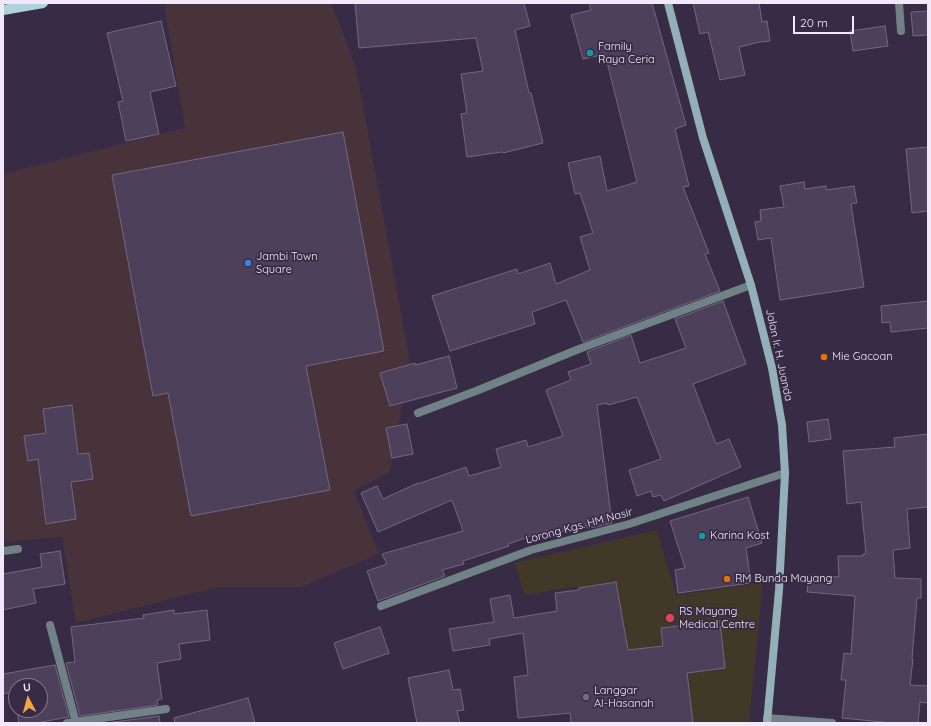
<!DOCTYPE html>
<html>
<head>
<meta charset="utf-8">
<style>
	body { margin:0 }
	#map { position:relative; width:931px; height:726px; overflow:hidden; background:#382b45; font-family:Quicksand,sans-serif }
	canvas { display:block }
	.frame { position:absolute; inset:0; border:4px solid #f1e9fa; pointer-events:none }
	.north { position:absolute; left:8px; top:678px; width:40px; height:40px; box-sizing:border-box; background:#382b45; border:1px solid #82778d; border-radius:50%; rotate:354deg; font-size:11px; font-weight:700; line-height:16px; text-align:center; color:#f1e9fa }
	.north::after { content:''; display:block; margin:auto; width:14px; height:18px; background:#eea83c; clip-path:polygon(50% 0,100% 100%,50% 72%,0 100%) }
	.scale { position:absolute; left:793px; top:16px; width:61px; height:18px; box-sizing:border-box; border:2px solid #f1e9fa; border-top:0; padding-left:5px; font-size:12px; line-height:14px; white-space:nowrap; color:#f1e9fa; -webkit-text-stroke:3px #382b45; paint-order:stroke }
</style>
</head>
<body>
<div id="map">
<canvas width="931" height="726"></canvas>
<div class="frame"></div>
<div class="north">U</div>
<div class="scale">20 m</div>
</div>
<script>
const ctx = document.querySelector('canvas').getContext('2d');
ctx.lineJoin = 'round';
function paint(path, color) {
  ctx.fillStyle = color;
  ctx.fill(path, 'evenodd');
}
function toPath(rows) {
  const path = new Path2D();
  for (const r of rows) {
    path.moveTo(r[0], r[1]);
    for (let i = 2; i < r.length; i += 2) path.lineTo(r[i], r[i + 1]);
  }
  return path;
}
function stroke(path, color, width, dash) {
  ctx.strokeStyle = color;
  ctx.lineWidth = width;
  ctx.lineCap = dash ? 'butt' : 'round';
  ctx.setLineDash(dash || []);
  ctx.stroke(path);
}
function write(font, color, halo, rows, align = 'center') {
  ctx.font = font + ' Quicksand,sans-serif';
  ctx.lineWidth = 3.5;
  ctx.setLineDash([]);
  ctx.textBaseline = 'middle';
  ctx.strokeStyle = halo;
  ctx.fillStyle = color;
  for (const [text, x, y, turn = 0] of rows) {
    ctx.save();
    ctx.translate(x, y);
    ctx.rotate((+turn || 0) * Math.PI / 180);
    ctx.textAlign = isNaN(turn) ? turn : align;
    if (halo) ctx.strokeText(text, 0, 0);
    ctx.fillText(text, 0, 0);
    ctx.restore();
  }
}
const commercial = toPath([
	[187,3,331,3,356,67,410,362,390,472,354,491,379,554,301,587,218,587,76,623,62,537,3,542,3,174,185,128,164,5]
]);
const medical = toPath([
	[657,530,676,595,763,583,749,723,613,723,585,642,577,586,525,595,514,563]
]);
const building = toPath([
	[355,3,524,3,530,26,515,30,529,93,531,93,543,143,503,153,502,152,467,157,461,114,467,113,461,74,483,71,476,38,359,48,355,3],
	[589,3,652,3,686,125,675,129,689,186,683,187,709,253,705,254,720,291,583,342,566,300,532,312,535,324,450,351,432,296,517,269,518,274,550,263,556,284,590,270,580,237,593,233,580,193,575,194,568,163,600,156,607,191,637,182,605,54,583,59,571,15,591,10,589,3],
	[693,3,759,3,762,22,767,21,770,41,760,42,739,47,745,75,720,80,708,32,700,34,693,3],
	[928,11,928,35,913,36,911,12,928,11],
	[161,21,176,86,150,92,159,134,126,141,118,102,123,101,107,33,161,21],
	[885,26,888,46,853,51,850,31,885,26],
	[343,132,384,351,306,366,330,490,191,516,168,393,153,396,112,175,343,132],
	[928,147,928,211,912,213,906,149,928,147],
	[804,182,805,189,826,186,826,190,854,186,857,203,851,204,864,287,780,300,771,238,758,240,755,222,761,221,760,210,784,207,780,186,804,182],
	[723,301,746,364,693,384,716,444,729,439,741,467,664,501,661,495,653,497,651,491,637,496,629,470,661,459,637,397,608,405,607,403,597,405,612,523,595,527,587,528,587,525,550,535,548,530,508,544,509,546,463,561,464,564,442,570,445,576,378,601,367,571,387,564,382,554,463,531,452,500,378,532,361,493,377,486,383,499,418,483,418,484,466,467,469,476,501,467,496,449,526,440,528,447,563,436,546,390,571,380,568,372,591,364,587,352,631,335,640,363,686,348,675,319,723,301],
	[928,301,928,328,891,332,890,322,882,323,881,306,928,301],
	[449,356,457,388,390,406,380,373,415,363,415,365,449,356],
	[72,405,78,454,89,453,93,479,71,482,76,519,46,524,38,459,28,461,24,436,46,433,43,409,72,405],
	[828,419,831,439,809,442,807,422,828,419],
	[407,424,413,454,392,458,386,428,407,424],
	[928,434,928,507,907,509,910,548,893,550,895,578,921,579,921,598,917,598,912,659,913,659,910,685,928,686,928,703,920,702,918,723,892,723,842,718,846,680,841,680,844,653,851,654,855,596,807,592,809,575,839,577,838,556,863,556,863,554,866,554,861,502,847,504,843,451,895,447,894,438,928,434],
	[748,497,762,543,746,548,751,583,678,593,675,570,685,568,670,521,748,497],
	[60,551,65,584,33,589,36,603,3,610,3,574,42,567,40,554,60,551],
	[616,582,628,650,663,646,661,628,720,621,725,668,687,673,693,723,571,723,570,713,518,718,514,677,528,675,523,633,489,639,490,645,453,651,449,629,494,622,490,599,510,595,514,618,557,611,555,593,579,590,579,588,616,582],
	[174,610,174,614,207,610,210,640,179,644,181,659,157,663,162,699,157,700,158,705,80,716,66,663,75,662,71,627,144,618,143,615,174,610],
	[380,627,389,653,343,669,334,643,380,627],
	[55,665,69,717,36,723,19,723,17,710,40,710,40,686,16,686,16,703,14,692,3,694,3,674,55,665],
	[449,670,453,690,460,689,464,710,457,711,460,723,417,723,408,678,449,670],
	[248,698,255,723,175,723,174,718,248,698],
	[159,716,160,723,106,723,159,716]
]);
const minor = toPath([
	[899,3,901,31],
	[418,413,476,391,579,349,751,285],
	[3,551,18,549],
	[381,606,531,550,629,524,785,473],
	[50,625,76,723],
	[767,718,832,723],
	[67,723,166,709]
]);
const secondary = toPath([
	[668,3,703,138,751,285,772,368,782,425,785,473,779,590,767,723]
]);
const primary = toPath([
	[3,10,43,3]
]);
const markers = [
	[590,53,4,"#0f9aa8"],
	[248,263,4,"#3f7fe0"],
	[824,357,4,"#e8710a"],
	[702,536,4,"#0f9aa8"],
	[727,579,4,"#e8710a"],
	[670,618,5,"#e0444e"],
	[586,697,4,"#6b7280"]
];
const poiNames = [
	["Family",598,47],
	["Raya Ceria",598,60],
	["Jambi Town",256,257],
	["Square",256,270],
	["Mie Gacoan",832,357],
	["Karina Kost",710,536],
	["RM Bunda Mayang",735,579],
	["RS Mayang",679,612],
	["Medical Centre",679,625],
	["Langgar",594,691],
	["Al-Hasanah",594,704]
];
const streetNames = [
	["Jalan Ir. H. Juanda",779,355,78],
	["Lorong Kgs. HM Nasir",579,526,-15]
];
paint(commercial, '#473339');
paint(medical, '#423828');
paint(building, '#4d405b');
stroke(building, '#756683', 1);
stroke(minor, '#708286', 8);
stroke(secondary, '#93b0b6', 8);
stroke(primary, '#aed3db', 10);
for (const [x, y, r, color] of markers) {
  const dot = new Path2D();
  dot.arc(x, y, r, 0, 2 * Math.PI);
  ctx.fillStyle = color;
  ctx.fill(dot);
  stroke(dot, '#382b45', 1.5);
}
write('11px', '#f1e9fa', '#382b45', poiNames, 'left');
write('11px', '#f1e9fa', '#382b45', streetNames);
</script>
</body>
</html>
